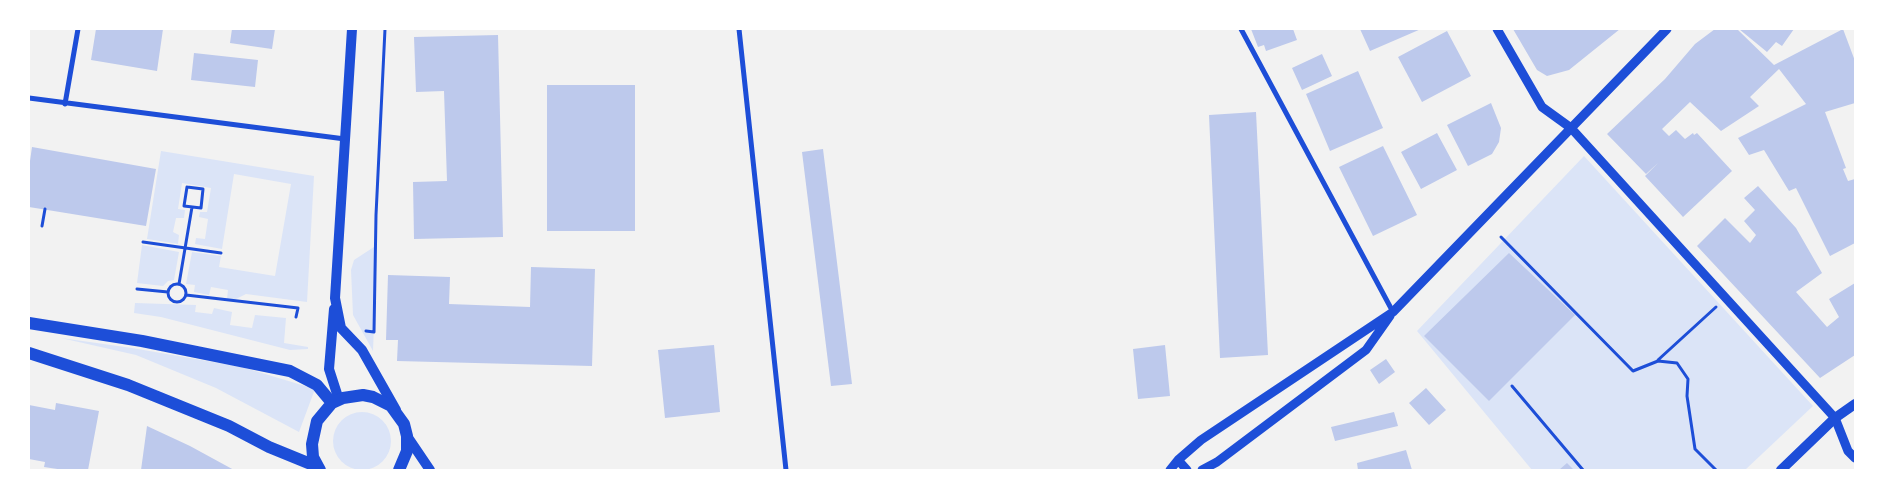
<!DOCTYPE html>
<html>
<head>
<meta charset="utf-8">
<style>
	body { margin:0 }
	#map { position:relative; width:1884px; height:499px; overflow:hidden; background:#f2f2f2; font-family:"Space Grotesk",sans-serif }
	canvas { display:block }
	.frame { position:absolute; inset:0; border:30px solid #fff; pointer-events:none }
</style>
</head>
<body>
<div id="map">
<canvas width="1884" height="499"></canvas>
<div class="frame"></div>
</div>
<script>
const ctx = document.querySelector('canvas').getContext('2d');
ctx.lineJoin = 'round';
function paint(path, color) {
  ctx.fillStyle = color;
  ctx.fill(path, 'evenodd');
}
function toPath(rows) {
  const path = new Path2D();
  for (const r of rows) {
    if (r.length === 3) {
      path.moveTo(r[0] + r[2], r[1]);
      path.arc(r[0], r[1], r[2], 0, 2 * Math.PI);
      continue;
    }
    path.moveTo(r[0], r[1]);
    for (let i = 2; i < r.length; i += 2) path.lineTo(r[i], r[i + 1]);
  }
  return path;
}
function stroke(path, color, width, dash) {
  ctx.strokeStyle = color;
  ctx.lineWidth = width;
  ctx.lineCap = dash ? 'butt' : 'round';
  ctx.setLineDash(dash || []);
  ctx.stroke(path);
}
const green = toPath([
	[161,151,314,176,307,302,246,294,234,300,227,299,228,290,211,287,209,295,194,292,195,285,186,284,192,252,221,256,219,267,275,276,291,184,234,174,222,249,195,244,196,238,205,239,208,219,199,217,200,212,207,212,211,188,182,183,178,209,185,210,184,218,176,218,173,232,179,235,178,244,147,239],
	[1584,156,1813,406,1745,470,1532,470,1417,331],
	[142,245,179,252,174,280,168,281,163,286,137,283],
	[377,245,373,351,353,315,351,270,354,260],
	[135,303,196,305,195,312,212,314,214,308,232,312,230,325,252,328,255,315,286,318,284,343,308,347,308,349,290,350,161,317,134,313],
	[61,338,132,348,242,367,315,389,299,432,216,388,136,355],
	[362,441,29]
]);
const building = toPath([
	[96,29,163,29,157,71,91,60],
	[232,29,275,29,272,49,230,43],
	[1251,29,1293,29,1297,40,1266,51,1264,45,1258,47],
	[1360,29,1421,29,1370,51],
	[1513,29,1620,29,1569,70,1547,76,1537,70],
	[1715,29,1737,29,1774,65,1843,29,1855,61,1855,103,1825,112,1846,168,1843,169,1848,181,1855,179,1855,243,1830,256,1796,188,1789,191,1764,150,1749,155,1738,138,1806,104,1779,69,1750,97,1759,106,1721,131,1690,102,1662,129,1669,136,1676,130,1685,139,1693,133,1694,135,1697,133,1732,171,1683,217,1645,176,1658,163,1646,174,1607,134,1665,79,1695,44],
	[1739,29,1794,29,1782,46,1776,42,1767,52],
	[1447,31,1471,76,1422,102,1398,57],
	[498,35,503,237,414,239,413,182,447,181,444,91,416,92,414,37],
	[194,53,258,60,255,87,191,80],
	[1322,54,1332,76,1302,90,1292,68],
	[1358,71,1383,128,1330,151,1306,94],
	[547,85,635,85,635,231,547,231],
	[1491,103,1501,128,1499,142,1492,154,1468,166,1447,125],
	[1256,112,1268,355,1220,358,1209,115],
	[1437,133,1457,170,1421,189,1401,152],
	[1383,146,1417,215,1373,236,1339,167],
	[32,147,156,169,146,226,29,207,29,168],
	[823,149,852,384,831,386,802,152],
	[1758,186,1796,228,1822,273,1796,292,1827,327,1839,317,1829,299,1855,283,1855,355,1820,378,1697,246,1725,218,1750,243,1756,235,1744,221,1755,210,1744,198],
	[1509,253,1575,315,1489,401,1424,336],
	[531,267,595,269,592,366,397,361,398,340,386,340,388,275,450,277,449,304,530,307],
	[714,345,720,412,665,418,658,350],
	[1165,345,1170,396,1138,399,1133,349],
	[1386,359,1395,372,1379,384,1370,370],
	[1426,388,1446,410,1429,425,1409,403],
	[56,403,99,411,88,470,64,470,44,467,45,462,29,459,29,405,55,410],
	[1394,412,1398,426,1335,441,1331,427],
	[147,426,190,446,234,470,141,470],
	[1406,450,1412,470,1358,470,1357,463],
	[1567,463,1574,470,1559,470]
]);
const path = toPath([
	[187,187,203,189,201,208,184,206,187,187],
	[42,226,45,209],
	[1501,237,1633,371,1658,361,1677,363,1688,379,1687,396,1695,449,1716,470],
	[143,242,221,253],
	[177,293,9],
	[179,284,192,207],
	[137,289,168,292],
	[186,295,298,308,296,317],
	[366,331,374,332,376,215,385,29],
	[1658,360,1716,307],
	[1512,386,1583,470]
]);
const minor = toPath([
	[739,29,786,470],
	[1241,29,1393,312],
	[29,98,345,139],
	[65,104,78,29]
]);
const tertiary = toPath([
	[1497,29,1542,107,1571,128,1835,418,1848,451,1855,458],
	[1178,460,1201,440,1393,312,1667,29],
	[1170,470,1178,460,1187,470],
	[1202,470,1217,462,1366,350,1390,316]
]);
const secondary = toPath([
	[352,29,335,298,341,328,362,350,396,410],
	[334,309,329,369,339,400],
	[407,436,430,470],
	[1781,470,1835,418,1855,404]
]);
const primary = toPath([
	[29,323,142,341,290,371,317,385,332,403],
	[29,353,128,385,229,426,269,447,318,467],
	[320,470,313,457,312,444,317,421,332,403,343,398,363,395,373,397,391,406,404,424,407,436,407,451,399,470]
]);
paint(green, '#dbe4f7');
paint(building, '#bdc9ec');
stroke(path, '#1d4ed8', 3);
stroke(minor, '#1d4ed8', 5);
stroke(tertiary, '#1d4ed8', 9);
stroke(secondary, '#1d4ed8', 10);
stroke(primary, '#1d4ed8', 12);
</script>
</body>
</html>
